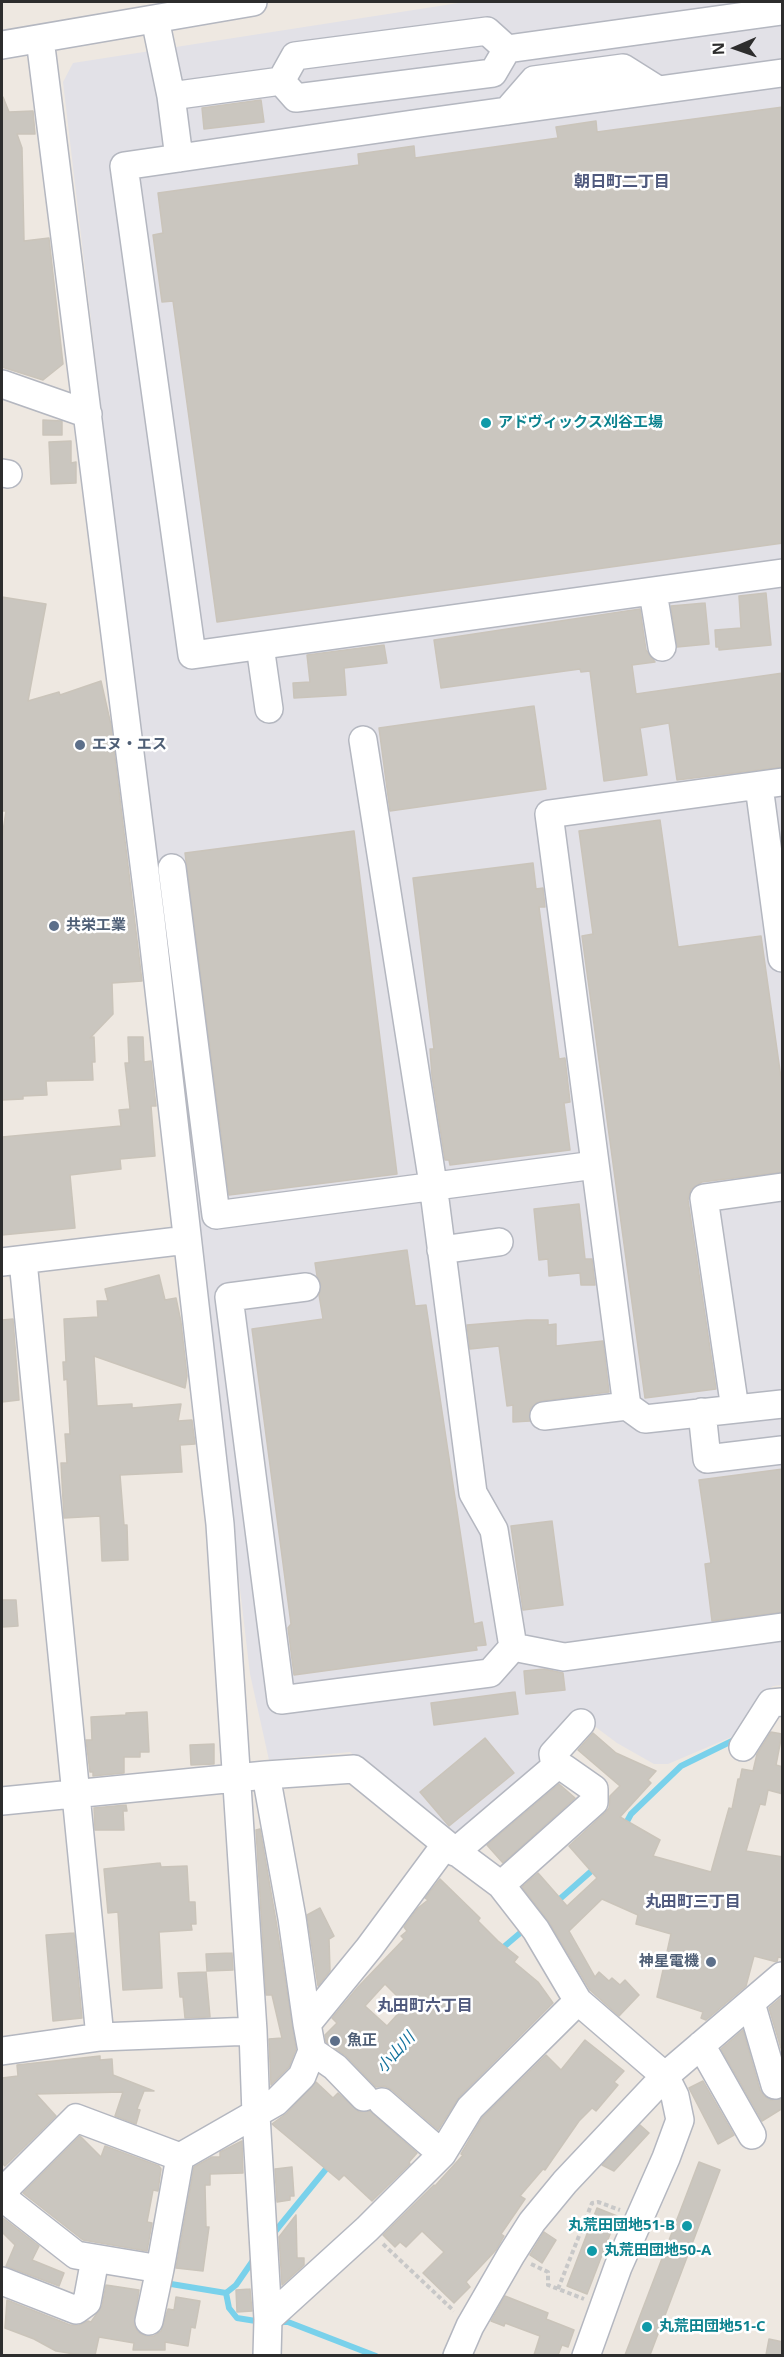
<!DOCTYPE html>
<html>
<head>
<meta charset="utf-8">
<style>
	body { margin:0 }
	#map { position:relative; width:784px; height:2357px; overflow:hidden; background:#eee8e1; font-family:"Open Sans",sans-serif }
	canvas { display:block }
	.frame { position:absolute; inset:0; border:3px solid #2d2d2d; pointer-events:none }
	.north { position:absolute; left:706px; top:18px; width:60px; height:60px; -webkit-text-stroke:4px #fff; paint-order:stroke; rotate:268deg; font-size:16px; font-weight:700; line-height:24px; text-align:center; color:#2d2d2d }
	.north::after { content:''; display:block; margin:auto; width:21px; height:27px; background:#2d2d2d; clip-path:polygon(50% 0,100% 100%,50% 72%,0 100%) }
</style>
</head>
<body>
<div id="map">
<canvas width="784" height="2357"></canvas>
<div class="frame"></div>
<div class="north">N</div>
</div>
<script>
const ctx = document.querySelector('canvas').getContext('2d');
ctx.lineJoin = 'round';
function paint(path, color) {
  ctx.fillStyle = color;
  ctx.fill(path, 'evenodd');
}
function toPath(rows) {
  const path = new Path2D();
  for (const r of rows) {
    path.moveTo(r[0], r[1]);
    for (let i = 2; i < r.length; i += 2) path.lineTo(r[i], r[i + 1]);
  }
  return path;
}
function stroke(path, color, width, dash) {
  ctx.strokeStyle = color;
  ctx.lineWidth = width;
  ctx.lineCap = dash ? 'butt' : 'round';
  ctx.setLineDash(dash || []);
  ctx.stroke(path);
}
function write(font, color, halo, rows, align = 'center') {
  ctx.font = font + ' "Open Sans","Noto Sans JP",sans-serif';
  ctx.lineWidth = 5;
  ctx.setLineDash([]);
  ctx.textBaseline = 'middle';
  ctx.strokeStyle = halo;
  ctx.fillStyle = color;
  for (const [text, x, y, turn = 0] of rows) {
    ctx.save();
    ctx.translate(x, y);
    ctx.rotate((+turn || 0) * Math.PI / 180);
    ctx.textAlign = isNaN(turn) ? turn : align;
    if (halo) ctx.strokeText(text, 0, 0);
    ctx.fillText(text, 0, 0);
    ctx.restore();
  }
}
const industrial = toPath([
	[465,2,782,2,782,1685,773,1686,761,1695,736,1735,668,1764,654,1764,617,1743,581,1716,550,1762,456,1839,350,1752,269,1760,250,1674,63,82,73,63]
]);
const stream = toPath([
	[624,1827,631,1814,681,1766,736,1739],
	[536,1920,596,1867],
	[499,1951,526,1928],
	[273,2234,331,2163],
	[165,2283,226,2293,236,2285,254,2259],
	[226,2293,229,2308,237,2318,262,2322],
	[278,2322,288,2322,376,2356]
]);
const building = toPath([
	[2,97,3,97,9,112,33,111,35,134,17,134,22,148,24,241,49,238,63,364,43,380,2,367,2,97],
	[261,100,264,122,204,129,202,108,261,100],
	[783,107,783,543,217,622,173,301,162,302,153,235,163,233,158,193,359,165,358,154,414,146,415,158,558,138,556,127,596,121,597,132,783,107],
	[43,420,62,421,62,435,43,435,43,420],
	[71,441,71,463,76,462,76,483,51,484,49,442,71,441],
	[766,593,771,645,719,650,719,647,716,647,715,630,741,628,739,596,766,593],
	[2,597,46,604,28,701,59,692,60,695,101,681,111,725,142,981,112,983,113,1014,90,1038,94,1037,95,1062,92,1062,93,1080,46,1081,47,1095,23,1096,23,1099,2,1100,2,838,6,811,2,811,2,597],
	[705,603,709,644,677,647,671,606,705,603],
	[640,609,646,650,655,662,632,665,636,694,783,673,783,767,677,780,669,723,640,728,647,775,604,781,590,671,581,672,580,669,441,688,434,640,640,609],
	[384,645,387,663,344,668,346,695,294,698,293,683,310,682,307,655,384,645],
	[534,706,546,789,390,811,379,728,534,706],
	[660,820,678,947,761,936,783,1092,783,1172,702,1182,691,1189,688,1200,716,1389,645,1398,582,936,593,934,579,831,660,820],
	[354,831,397,1174,229,1195,185,853,354,831],
	[533,863,536,889,543,888,545,907,539,907,559,1059,565,1058,570,1102,564,1103,570,1150,450,1165,449,1160,445,1160,432,1076,430,1049,434,1049,413,878,533,863],
	[128,1037,143,1037,144,1062,151,1061,156,1106,151,1106,155,1156,120,1159,121,1169,70,1175,75,1228,2,1235,2,1137,121,1126,119,1110,130,1109,125,1063,129,1063,128,1037],
	[579,1204,585,1259,592,1259,595,1285,581,1285,580,1273,549,1276,548,1259,539,1260,534,1209,579,1204],
	[407,1250,415,1306,426,1305,474,1624,482,1622,486,1645,476,1646,477,1650,294,1675,288,1628,291,1624,252,1329,323,1319,319,1295,321,1284,317,1276,315,1263,407,1250],
	[159,1275,165,1300,176,1298,181,1322,187,1376,185,1388,94,1356,97,1406,132,1404,132,1408,181,1404,178,1421,192,1420,195,1444,180,1445,182,1472,120,1475,124,1525,127,1525,128,1560,102,1561,100,1516,64,1518,61,1463,67,1463,65,1434,70,1434,67,1379,64,1380,63,1362,66,1362,64,1319,98,1317,97,1301,108,1301,105,1289,159,1275],
	[13,1319,19,1400,2,1402,2,1320,13,1319],
	[527,1320,548,1320,548,1325,556,1324,556,1346,603,1341,609,1392,542,1401,536,1403,530,1409,530,1421,513,1422,513,1405,507,1406,499,1346,470,1349,467,1325,527,1320],
	[783,1469,783,1612,712,1621,705,1564,711,1563,699,1480,783,1469],
	[552,1521,563,1605,523,1610,511,1526,552,1521],
	[2,1600,16,1600,18,1626,2,1627,2,1600],
	[544,1669,563,1673,565,1690,526,1694,524,1671,544,1669],
	[515,1692,518,1714,434,1725,431,1703,515,1692],
	[147,1712,149,1752,140,1752,140,1757,124,1757,124,1773,93,1776,93,1772,90,1772,86,1740,92,1740,91,1717,126,1715,126,1713,147,1712],
	[771,1732,782,1734,776,1765,783,1767,783,1794,768,1790,765,1805,760,1804,746,1851,783,1857,783,1958,778,1957,777,1962,754,1956,746,1986,706,2020,701,2018,703,2012,657,1997,671,1934,636,1924,638,1915,602,1899,569,1931,595,1977,599,1972,609,1981,612,1978,620,1985,625,1980,639,1995,619,2016,590,1990,549,1922,522,1887,538,1873,567,1906,597,1878,569,1846,605,1813,609,1808,610,1796,620,1786,578,1750,593,1733,616,1753,656,1771,648,1780,651,1783,620,1817,660,1840,653,1856,711,1872,729,1808,732,1809,738,1779,740,1779,742,1769,753,1771,757,1754,771,1732],
	[485,1738,514,1773,449,1826,420,1792,485,1738],
	[214,1744,214,1764,191,1765,190,1745,214,1744],
	[559,1784,575,1798,503,1863,487,1845,559,1784],
	[126,1805,127,1811,123,1811,124,1830,95,1830,94,1808,126,1805],
	[260,1829,276,1921,296,2049,289,2067,271,2085,269,2039,282,2038,272,1995,266,1995,256,1830,260,1829],
	[160,1863,161,1867,187,1866,189,1902,195,1902,196,1924,191,1924,192,1930,159,1932,162,1988,123,1990,118,1912,108,1913,104,1869,160,1863],
	[440,1879,480,1918,478,1921,498,1941,518,1957,514,1962,538,1982,553,2003,459,2097,438,2130,392,2090,384,2086,376,2087,346,2056,326,2042,325,2035,337,2023,332,2018,358,1987,404,1939,401,1936,407,1931,404,1927,418,1908,428,1900,425,1898,440,1879],
	[385,1984,406,2005,387,2026,365,2006,385,1984],
	[320,1908,334,1936,329,1939,330,1971,318,1986,307,1915,320,1908],
	[74,1933,82,2018,53,2021,46,1935,74,1933],
	[232,1953,233,1970,207,1971,206,1954,232,1953],
	[206,1972,210,2017,185,2018,183,1997,180,1997,178,1973,206,1972],
	[783,1996,783,2055,769,2008,783,1996],
	[743,2030,760,2090,764,2096,771,2100,783,2098,783,2108,762,2121,721,2049,743,2030],
	[585,2040,624,2071,614,2082,618,2085,596,2111,592,2108,579,2121,545,2170,543,2169,520,2196,525,2199,501,2234,504,2236,496,2250,466,2282,470,2287,454,2303,423,2273,444,2252,422,2231,406,2247,400,2242,395,2247,383,2235,434,2185,435,2186,463,2155,461,2154,482,2118,546,2055,561,2070,585,2040],
	[100,2056,100,2060,112,2059,113,2075,154,2091,144,2091,137,2109,140,2110,136,2124,115,2116,123,2092,36,2094,56,2116,5,2166,2,2163,2,2078,18,2076,17,2065,100,2056],
	[703,2081,734,2135,718,2144,689,2088,703,2081],
	[316,2082,333,2098,338,2093,359,2112,370,2111,417,2153,409,2162,410,2164,372,2201,344,2175,339,2180,272,2124,287,2113,316,2082],
	[640,2125,649,2133,614,2171,602,2165,640,2125],
	[80,2136,101,2157,105,2146,159,2166,161,2169,158,2191,153,2190,147,2222,152,2223,147,2251,83,2240,23,2193,80,2136],
	[242,2141,243,2173,210,2174,210,2185,205,2185,206,2227,209,2227,203,2271,176,2268,194,2167,212,2157,220,2157,220,2152,242,2141],
	[699,2162,720,2170,650,2355,625,2355,699,2162],
	[292,2167,294,2196,290,2196,290,2200,277,2202,275,2169,292,2167],
	[597,2208,617,2216,587,2294,567,2286,597,2208],
	[296,2215,297,2258,304,2258,304,2265,282,2285,279,2237,296,2215],
	[3,2218,39,2246,32,2260,64,2273,59,2286,6,2266,15,2245,2,2232,3,2218],
	[544,2232,556,2240,542,2263,530,2255,544,2232],
	[106,2285,139,2290,134,2325,138,2332,146,2336,154,2336,161,2331,168,2309,174,2310,176,2297,200,2301,195,2328,191,2327,188,2346,165,2342,165,2350,133,2350,134,2343,99,2337,95,2355,81,2355,56,2351,34,2339,5,2328,7,2300,70,2325,79,2325,88,2321,91,2322,102,2306,106,2285],
	[250,2289,252,2311,237,2312,236,2290,250,2289],
	[505,2296,548,2313,546,2319,574,2330,568,2347,562,2345,558,2355,534,2355,540,2336,505,2323,504,2326,491,2321,505,2296],
	[769,2339,783,2342,783,2355,766,2355,769,2339]
]);
const path = toPath([
	[383,2244,454,2311],
	[531,2264,548,2272,548,2285,584,2299],
	[558,2289,592,2203,598,2202,620,2210]
]);
const minor = toPath([
	[155,19,171,96,179,158],
	[40,39,151,920,220,1524,253,2031,256,2115,268,2319,267,2356],
	[2,45,253,2],
	[782,73,420,123,124,166,192,655,782,573],
	[281,81,296,98,493,73,507,49],
	[171,96,281,81,295,56,487,31,507,49,782,11],
	[507,111,534,80,623,68,658,90],
	[2,384,88,414],
	[2,473,8,474],
	[653,592,662,647],
	[260,646,269,709],
	[363,740,433,1184,473,1493,494,1530,513,1647,564,1657,782,1627],
	[782,782,549,814,627,1406,645,1419,782,1404],
	[759,786,782,958],
	[172,868,216,1215,595,1165],
	[441,1250,499,1242],
	[23,1261,100,2037],
	[2,1262,187,1240],
	[306,1287,229,1297,281,1700,490,1673,513,1647],
	[735,1409,704,1198,782,1187],
	[702,1412,707,1459,782,1450],
	[544,1416,627,1406],
	[743,1747,771,1703,782,1702],
	[555,1767,553,1754,581,1723],
	[266,1775,292,1918,307,2024],
	[2,1801,266,1775,354,1769,446,1844],
	[455,1852,555,1767,564,1768,594,1789,594,1802,501,1885],
	[751,2003,775,2085],
	[701,2045,752,2135],
	[2,2051,100,2037,253,2031],
	[312,2051,335,2067,364,2097],
	[382,2102,442,2154],
	[180,2157,160,2269,76,2255,7,2201,6,2188,76,2118,180,2157,276,2102,302,2076,312,2051,307,2024,369,1948,446,1844,501,1885,536,1930,578,2001,665,2076,675,2096,680,2120,666,2158,618,2267,586,2356],
	[2,2281,76,2310,87,2302,95,2259],
	[268,2319,367,2229,442,2154,470,2108,578,2001],
	[149,2321,160,2269],
	[457,2356,470,2326,511,2255,532,2222,565,2182,665,2076,782,1976]
]);
const markers = [
	[486,423,6,"#0f9aa8"],
	[80,745,6,"#5c6f8a"],
	[54,926,6,"#5c6f8a"],
	[711,1962,6,"#5c6f8a"],
	[335,2041,6,"#5c6f8a"],
	[687,2226,6,"#0f9aa8"],
	[592,2251,6,"#0f9aa8"],
	[647,2327,6,"#0f9aa8"]
];
const cultureNames = [
	["アドヴィックス刈谷工場",498,423],
	["丸荒田団地51-B",675,2226,"right"],
	["丸荒田団地50-A",604,2251],
	["丸荒田団地51-C",659,2327]
];
const serviceNames = [
	["エヌ・エス",92,745],
	["共栄工業",66,926],
	["神星電機",699,1962,"right"],
	["魚正",347,2041]
];
const neighbourhoodNames = [
	["朝日町二丁目",622,182],
	["丸田町三丁目",693,1902],
	["丸田町六丁目",425,2006]
];
const waterNames = [
	["小山川",396,2053,-48]
];
paint(industrial, '#e2e1e7');
stroke(stream, '#79d1eb', 6);
paint(building, '#cac6bf');
stroke(building, '#cac4ba', 1.5);
stroke(minor, '#b4b7c0', 30);
stroke(path, '#c8c8c8', 4, [4.5, 3]);
stroke(minor, '#fff', 27);
for (const [x, y, r, color] of markers) {
  const dot = new Path2D();
  dot.arc(x, y, r, 0, 2 * Math.PI);
  ctx.fillStyle = color;
  ctx.fill(dot);
  stroke(dot, '#fff', 2);
}
write('bold 15px', '#0d838f', '#fff', cultureNames, 'left');
write('bold 15px', '#4e5e75', '#fff', serviceNames, 'left');
write('bold 16px', '#4f597d', '#fff', neighbourhoodNames);
write('italic 16px', '#13729c', '#fff', waterNames);
</script>
</body>
</html>
